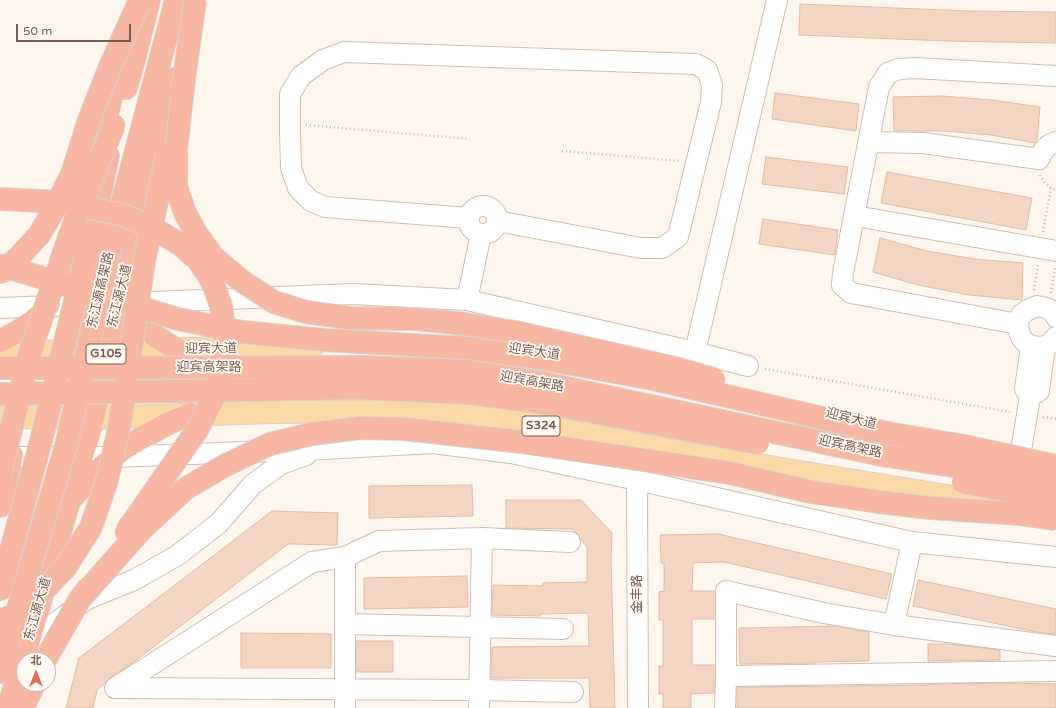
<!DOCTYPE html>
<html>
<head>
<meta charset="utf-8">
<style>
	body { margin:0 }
	#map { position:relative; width:1056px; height:708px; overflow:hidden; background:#fdf6ec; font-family:"Varela Round","Noto Sans SC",sans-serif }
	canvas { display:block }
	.north { position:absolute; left:16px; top:652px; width:40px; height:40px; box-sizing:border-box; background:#fffaf3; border:1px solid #cabbb1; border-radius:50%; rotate:0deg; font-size:11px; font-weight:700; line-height:16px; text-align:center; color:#7a5c4d }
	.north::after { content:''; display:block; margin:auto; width:14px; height:18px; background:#e76f51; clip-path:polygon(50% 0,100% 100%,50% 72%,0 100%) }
	.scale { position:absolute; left:16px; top:24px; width:115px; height:18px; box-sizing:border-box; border:2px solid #7a5c4d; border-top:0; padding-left:5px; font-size:12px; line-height:14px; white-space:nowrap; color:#7a5c4d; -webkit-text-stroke:3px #fffaf3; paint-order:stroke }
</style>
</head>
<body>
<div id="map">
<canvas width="1056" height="708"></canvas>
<div class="north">北</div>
<div class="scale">50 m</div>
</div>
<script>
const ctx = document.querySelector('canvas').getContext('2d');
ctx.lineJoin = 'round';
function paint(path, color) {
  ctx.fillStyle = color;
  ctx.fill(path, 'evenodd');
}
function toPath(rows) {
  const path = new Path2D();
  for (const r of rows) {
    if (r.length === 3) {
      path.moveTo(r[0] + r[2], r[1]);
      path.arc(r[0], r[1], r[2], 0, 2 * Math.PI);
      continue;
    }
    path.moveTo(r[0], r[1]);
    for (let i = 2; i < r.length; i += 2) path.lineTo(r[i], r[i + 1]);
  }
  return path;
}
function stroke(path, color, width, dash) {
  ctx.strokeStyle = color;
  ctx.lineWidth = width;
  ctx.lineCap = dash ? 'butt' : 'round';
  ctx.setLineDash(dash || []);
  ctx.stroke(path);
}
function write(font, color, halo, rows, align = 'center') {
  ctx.font = font + ' "Varela Round","Noto Sans SC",sans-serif';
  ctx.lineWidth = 3.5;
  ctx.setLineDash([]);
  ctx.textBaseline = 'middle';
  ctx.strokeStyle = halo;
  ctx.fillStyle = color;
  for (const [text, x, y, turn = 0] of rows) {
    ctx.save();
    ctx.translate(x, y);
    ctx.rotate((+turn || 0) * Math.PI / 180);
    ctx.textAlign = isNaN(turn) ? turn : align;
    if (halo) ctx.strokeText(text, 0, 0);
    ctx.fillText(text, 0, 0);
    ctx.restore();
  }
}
const building = toPath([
	[800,4,970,11,1056,12,1056,43,946,41,799,35,800,4],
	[775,93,859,104,856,131,772,119,775,93],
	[942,96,992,100,1040,107,1037,140,1035,143,991,135,944,131,894,131,893,97,942,96],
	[766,157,848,167,844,194,762,184,766,157],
	[887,172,1032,198,1026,230,881,203,887,172],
	[763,219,838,230,835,255,759,244,763,219],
	[880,238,927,251,975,259,1023,263,1022,300,969,295,918,285,873,272,880,238],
	[472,485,473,516,369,518,369,486,472,485],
	[506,500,581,500,612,533,611,559,615,708,590,708,589,678,491,678,492,647,589,646,588,613,540,614,540,616,492,615,493,585,543,586,543,583,587,582,587,547,576,533,573,529,506,528,506,500],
	[272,511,338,513,337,545,288,544,131,664,108,679,104,684,97,690,93,708,66,708,79,658,272,511],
	[718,534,892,574,886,599,724,562,693,563,692,591,714,591,714,619,692,619,692,665,714,665,714,693,691,694,691,708,663,708,663,694,659,694,659,666,663,666,663,620,659,620,659,592,664,591,664,563,661,563,660,535,718,534],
	[467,576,468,607,364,609,364,578,467,576],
	[918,580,1056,609,1056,634,1036,632,913,606,918,580],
	[834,626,869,632,869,661,815,662,815,663,740,664,739,628,834,626],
	[241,633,331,634,331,668,241,668,241,633],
	[356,641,393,641,393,672,356,672,356,641],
	[928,644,950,644,1000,650,1000,660,928,661,928,644],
	[1000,683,1056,684,1056,708,737,708,737,687,928,685,928,684,1000,683]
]);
const path = toPath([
	[306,125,470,139],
	[562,151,680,161],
	[1040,175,1044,182,1051,188,1056,190],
	[1043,232,1051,188],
	[1034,290,1038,265],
	[1051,293,1055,268],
	[765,369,1010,412],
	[1043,417,1056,419]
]);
const minor = toPath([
	[869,142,923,143,1039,159,1043,151,1049,145,1056,142],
	[483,220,14],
	[855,216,1056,251],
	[469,218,325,207,311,201,298,188,291,168,290,132,290,94,301,76,323,60,344,52,696,64,707,70,712,85,711,102,678,237,662,248,641,248,497,221],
	[467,300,481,234],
	[0,308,353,294,467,300,695,352,748,366],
	[1056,317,1054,313,1049,309,1043,307,1037,306,1026,311,1022,314,1019,319,1018,324,1019,331,1021,337,1025,342,1031,346,1040,347,1045,346,1050,344,1056,337],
	[1018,324,851,293,842,285,843,273,879,87,888,73,899,69,915,68,1056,76],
	[695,352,777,0],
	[1030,397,1025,389,1031,346],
	[0,457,114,457,323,449,433,443,511,453,637,480,912,542,1056,557],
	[1019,462,1030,397,1039,391,1045,346],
	[637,480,638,708],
	[345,557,345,708],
	[346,624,563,629],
	[894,625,912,542],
	[28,644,87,599,134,580,178,555,219,523,253,484,281,464,306,455],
	[726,676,1056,671],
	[115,688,312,562,345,557,379,541,482,538,570,542],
	[115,688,479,690,573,692],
	[479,708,482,538],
	[725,708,726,676,726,591,824,613,894,625,1056,646]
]);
const major = toPath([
	[0,352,107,351,313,346],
	[0,417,93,418,272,412,461,411,696,455,1002,505]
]);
const highway = toPath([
	[126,88,133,64,149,0],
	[99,147,120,61],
	[91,235,108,156],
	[112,241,176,0],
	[130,300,137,315,146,327,155,336,166,343,178,350],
	[0,341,19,331,30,323,40,315,49,304],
	[73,497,86,482,104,465,123,449,145,436,167,424,190,414],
	[0,506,12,455],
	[0,672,7,646],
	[8,708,28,644,93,418,107,351,118,304,177,78],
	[23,708,34,684]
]);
const highwayBridge = toPath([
	[184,79,176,150,176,186,185,213,196,233,213,257,243,282,274,302,306,312,350,318,416,319,465,324,515,332,675,368,714,379],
	[181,93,184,79,195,0],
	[0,199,61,202,123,215,153,228,181,245,198,260,212,281,221,306,226,341,221,373,214,396,197,430,126,532],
	[0,265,178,319,242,332,324,340,467,348,539,358,653,379,887,433,964,446,1056,466],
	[0,273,19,257,39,235,51,215,72,174,89,120,110,67,140,0],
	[0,368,361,367,468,371,543,383,882,455,1056,482],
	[0,394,359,388,468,393,540,402,758,443],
	[0,475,30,352,73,226,114,125],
	[963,482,1056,500],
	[0,590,41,441,91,235],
	[80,599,141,530,185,489,224,466,270,444,312,434,361,428,404,429,522,442,730,473,811,492,879,502,931,508,1021,514,1056,519],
	[0,620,13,616,40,594,65,568,91,527,106,483,119,429,144,261,167,156],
	[7,646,67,442,112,241],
	[45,660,80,599,89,587]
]);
const shields = [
	[106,354,40],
	[541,426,38]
];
const shieldNames = [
	["G105",106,354],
	["S324",541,426]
];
const streetNames = [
	["东江源高架路",101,290,-77],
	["东江源大道",120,296,-76],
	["迎宾大道",211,349,-1],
	["迎宾大道",534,352,8],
	["迎宾高架路",209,368],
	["迎宾高架路",532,382,10],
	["迎宾大道",851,419,14],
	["迎宾高架路",850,447,12],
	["金丰路",638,594,-90],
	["东江源大道",38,609,-74]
];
paint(building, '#f3d5c3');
stroke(building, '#e6bba3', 1);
stroke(minor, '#d1beb0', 22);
stroke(major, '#dad1cd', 24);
stroke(highway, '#dad1cd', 24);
stroke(path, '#d9b8a5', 2.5, [1, 3]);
stroke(minor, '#fff', 20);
stroke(major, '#fbd9a5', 22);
stroke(highway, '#f7b7a3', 22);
stroke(highwayBridge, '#dad1cd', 24, []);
stroke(highwayBridge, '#f7b7a3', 22);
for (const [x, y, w] of shields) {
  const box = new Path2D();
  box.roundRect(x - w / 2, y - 10, w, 20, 3);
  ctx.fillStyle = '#fffaf3';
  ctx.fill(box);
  stroke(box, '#7a5c4d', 1);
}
write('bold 12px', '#7a5c4d', null, shieldNames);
write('13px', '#7a5c4d', '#fffaf3', streetNames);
</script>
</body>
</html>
